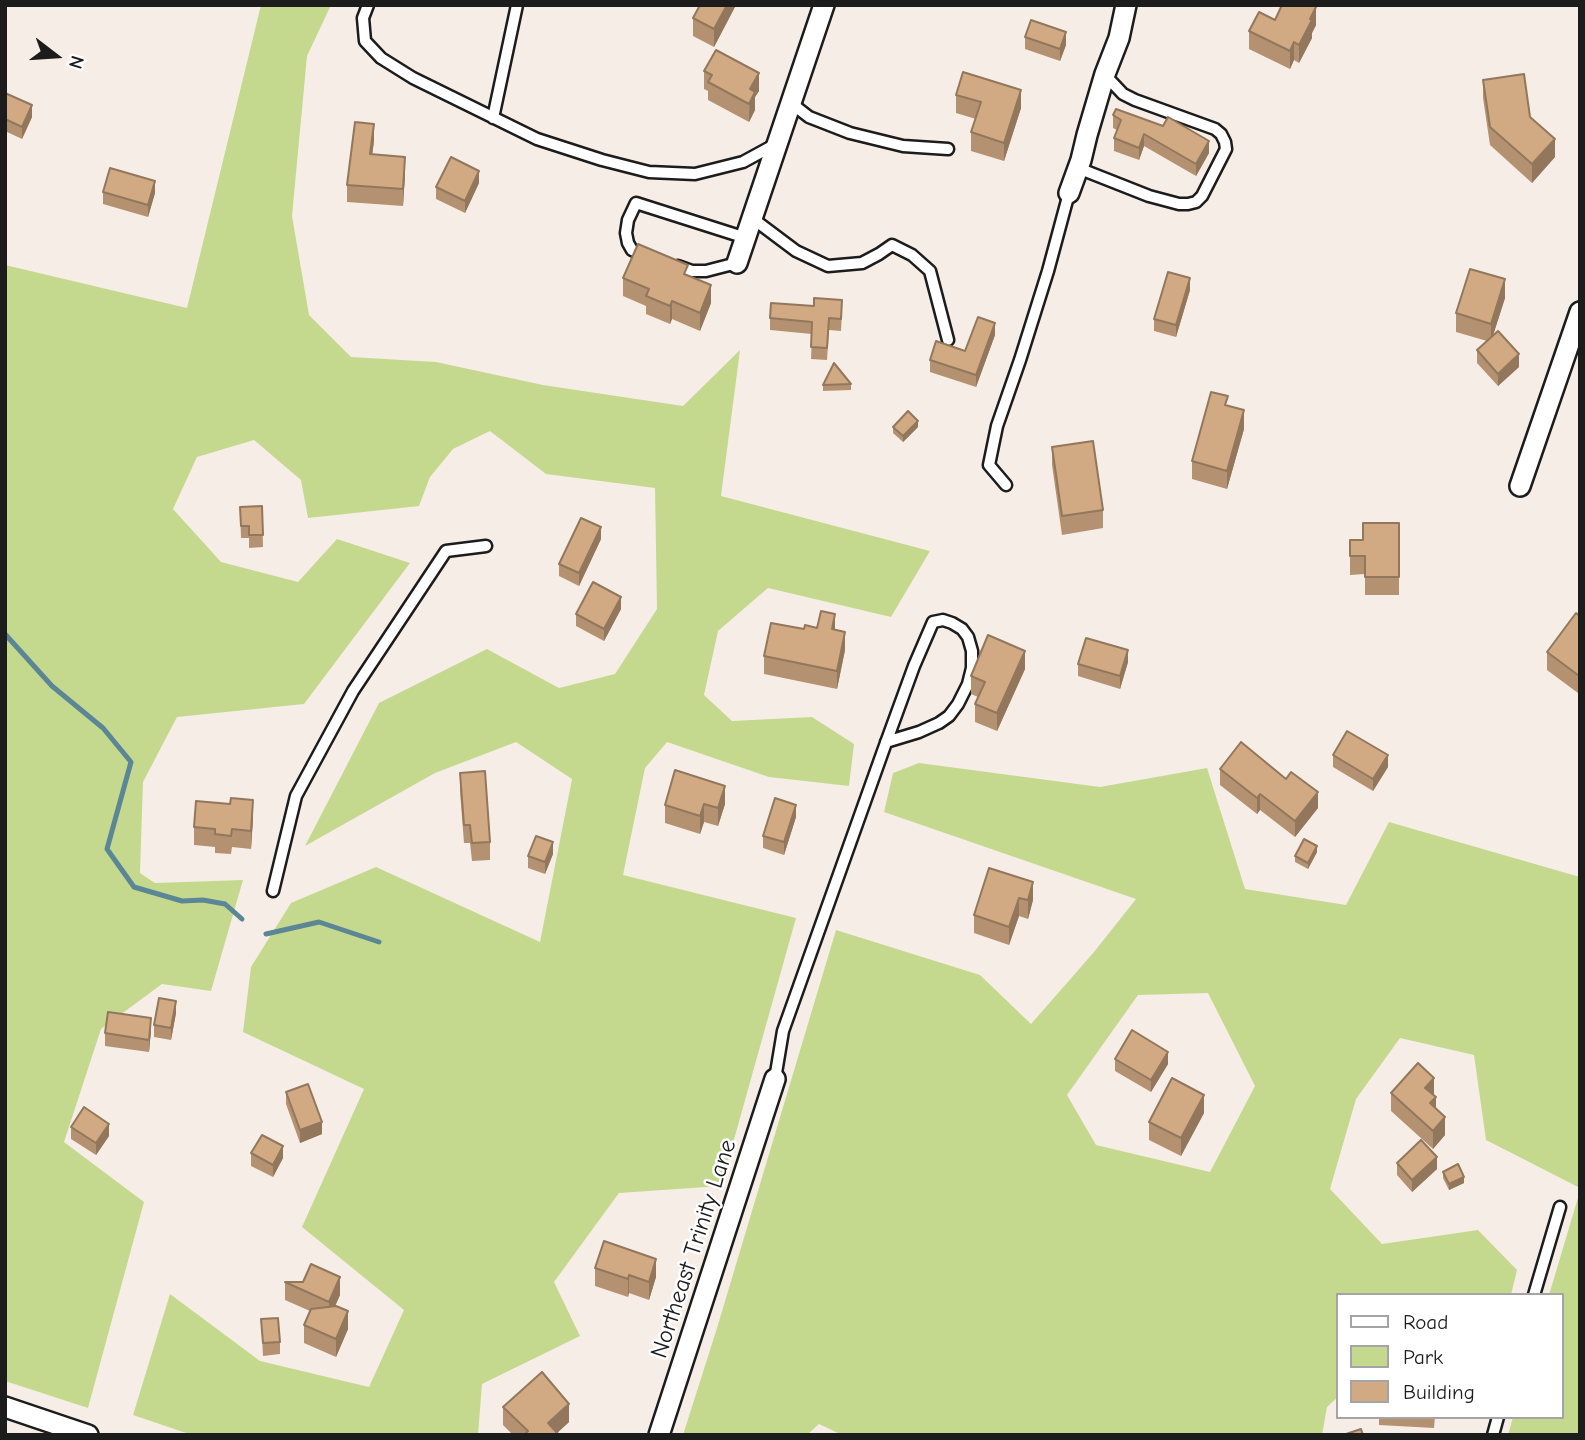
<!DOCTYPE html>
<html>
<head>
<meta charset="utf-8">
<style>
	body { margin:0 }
	#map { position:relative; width:1585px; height:1440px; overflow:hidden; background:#f6eee6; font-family:"Comic Neue",sans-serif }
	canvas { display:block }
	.frame { position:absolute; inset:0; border:7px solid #1c1c1c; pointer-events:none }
	.legend { position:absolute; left:1336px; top:1293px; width:228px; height:126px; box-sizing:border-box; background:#fff; border:2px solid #a4a4a4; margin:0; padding:9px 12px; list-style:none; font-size:21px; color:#1c1c1c }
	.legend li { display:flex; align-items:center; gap:14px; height:35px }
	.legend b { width:35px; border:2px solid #a4a4a4 }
	.north { position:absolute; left:21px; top:21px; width:70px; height:70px; -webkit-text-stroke:5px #fff; paint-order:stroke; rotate:107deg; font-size:19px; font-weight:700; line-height:28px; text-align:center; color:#1c1c1c }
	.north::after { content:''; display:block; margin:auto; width:24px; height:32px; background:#1c1c1c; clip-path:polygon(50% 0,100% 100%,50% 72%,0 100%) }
</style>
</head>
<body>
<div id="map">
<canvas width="1585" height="1440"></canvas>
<div class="frame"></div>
<ul class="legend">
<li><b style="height:9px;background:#fff"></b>Road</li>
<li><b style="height:19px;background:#c5d98e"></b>Park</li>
<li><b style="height:19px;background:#d1aa83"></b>Building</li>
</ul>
<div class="north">N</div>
</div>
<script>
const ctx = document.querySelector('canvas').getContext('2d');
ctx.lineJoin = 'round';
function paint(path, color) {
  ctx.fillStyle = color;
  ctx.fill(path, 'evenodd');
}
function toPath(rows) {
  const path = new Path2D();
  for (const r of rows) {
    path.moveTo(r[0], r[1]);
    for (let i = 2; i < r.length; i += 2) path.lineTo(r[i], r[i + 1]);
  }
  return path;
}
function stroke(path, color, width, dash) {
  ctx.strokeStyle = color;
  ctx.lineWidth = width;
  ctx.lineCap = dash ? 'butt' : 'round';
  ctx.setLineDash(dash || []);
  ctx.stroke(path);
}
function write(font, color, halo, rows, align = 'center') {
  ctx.font = font + ' "Comic Neue",sans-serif';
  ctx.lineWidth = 5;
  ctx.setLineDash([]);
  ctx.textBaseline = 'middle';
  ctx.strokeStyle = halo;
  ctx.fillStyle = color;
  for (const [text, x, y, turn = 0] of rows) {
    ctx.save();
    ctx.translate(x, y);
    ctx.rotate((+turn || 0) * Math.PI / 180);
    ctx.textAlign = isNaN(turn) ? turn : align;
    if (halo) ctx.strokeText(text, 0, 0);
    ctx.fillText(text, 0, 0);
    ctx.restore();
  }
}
const green = toPath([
	[261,5,331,5,307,56,292,216,309,315,351,357,436,362,543,385,683,406,740,350,721,496,930,551,891,617,768,588,718,631,704,695,732,721,812,717,854,744,849,786,769,777,667,742,645,768,623,875,796,918,721,1186,619,1193,554,1282,580,1336,482,1384,478,1435,192,1435,133,1415,170,1294,260,1361,369,1387,404,1310,302,1227,364,1089,243,1032,251,967,291,903,376,867,540,942,572,779,516,742,435,773,305,846,379,703,487,649,559,688,615,674,657,609,655,488,546,474,490,431,453,449,430,477,419,506,308,518,301,480,254,440,197,457,173,509,221,562,298,582,337,539,410,563,304,704,177,717,143,782,140,873,155,883,243,880,211,991,162,984,101,1029,64,1142,144,1202,88,1408,5,1381,5,265,187,308],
	[919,763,1100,787,1207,768,1245,889,1346,905,1389,822,1580,877,1580,1188,1486,1140,1474,1055,1400,1038,1356,1099,1330,1189,1382,1244,1478,1230,1517,1270,1511,1295,1338,1295,1338,1397,1327,1407,1322,1435,842,1435,819,1424,807,1435,683,1435,717,1328,836,930,980,975,1031,1024,1094,952,1136,899,884,812,893,773],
	[1208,993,1255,1086,1210,1172,1096,1145,1067,1095,1138,995],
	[1580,1191,1580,1435,1508,1435,1513,1417,1562,1417,1562,1295,1549,1295]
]);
const stream = toPath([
	[5,634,52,686,103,728,131,762,107,849,134,887,182,901,203,900,225,904,242,919],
	[266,934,319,922,379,942]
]);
const service = toPath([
	[368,5,363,18,365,41,381,58,413,78,537,139,602,160,649,172,695,174,743,162,776,144],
	[791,103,809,117,850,133,903,146,948,149],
	[493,118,517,5],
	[1078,168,1149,196,1179,204,1188,204,1196,202,1202,196,1226,149,1225,142,1221,134,1215,129,1135,100,1123,94,1105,75],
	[752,218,796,251,828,266,862,263,879,254,892,245,912,255,930,271,948,340],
	[647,257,632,250,628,243,626,233,628,220,636,203,746,238],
	[678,266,692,271,706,271,737,263],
	[1006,485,989,465,997,426,1020,360,1048,271,1069,193],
	[273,891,296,796,353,691,446,551,486,546],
	[775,1079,783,1031,883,751,914,666,933,622,943,620,952,623,962,629,968,637,972,651,972,668,968,684,958,704,949,716,939,723,919,732,886,742],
	[1534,1295,1560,1207],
	[1493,1435,1498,1417]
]);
const minor = toPath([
	[1069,193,1081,160,1087,135,1105,74,1119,38,1126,5],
	[737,263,824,5],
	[1520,486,1580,312],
	[5,1407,88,1435],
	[659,1435,775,1079]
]);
const wall = toPath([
	[698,5,736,5,714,47,693,36,693,18,698,9],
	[1275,20,1316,25,1312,33,1312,38,1299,63,1294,60,1290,69,1249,49,1249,31],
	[1025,37,1066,45,1060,61,1025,49],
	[704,71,759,91,755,97,755,110,749,122,708,100,708,91,704,89],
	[1483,80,1530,117,1555,157,1532,183,1490,145,1483,98],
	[5,93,32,117,22,139,5,131],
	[956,95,1021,108,1004,161,971,151,971,132,976,119,956,113],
	[1113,115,1209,153,1196,176,1144,146,1139,160,1114,151,1114,138,1117,130,1113,128],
	[374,141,372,155,405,174,403,206,347,202,347,185],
	[479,183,465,213,436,199,436,187],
	[103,192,155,193,148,217,103,204],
	[688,275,711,303,700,331,672,319,670,324,646,314,646,306,623,296,623,278],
	[1190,290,1176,337,1154,331,1154,319],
	[1505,298,1493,335,1519,367,1498,386,1477,363,1477,350,1487,341,1456,332,1456,313],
	[842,312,841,331,829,330,827,360,811,359,812,334,770,330,770,318],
	[995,335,976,387,930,372,930,360,965,351],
	[851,384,851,390,823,391,823,385],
	[1228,406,1244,429,1227,489,1192,479,1192,461],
	[893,427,918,427,903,442,893,433],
	[1052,447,1103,510,1103,528,1062,535,1052,465],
	[262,506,263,547,249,548,249,538,241,538,240,507],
	[1399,523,1399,595,1365,595,1365,574,1350,575,1350,540,1363,540],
	[601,539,579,586,559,576,559,564],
	[621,609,604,641,576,626,576,614],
	[1580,616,1578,693,1547,670,1547,652],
	[804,629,835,630,845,650,837,689,764,674,764,656],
	[1128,662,1120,689,1078,676,1078,664],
	[1025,669,997,731,975,722,975,704,978,697,971,694,971,676],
	[1333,755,1388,767,1373,791,1333,767],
	[1220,769,1318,808,1295,837,1260,810,1257,814,1220,785],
	[460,773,490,842,490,860,472,861,470,843,464,843,460,791],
	[725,804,718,826,704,822,700,834,665,823,665,805],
	[796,817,784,855,763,848,763,836],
	[253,818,251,849,232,847,231,854,215,853,215,847,194,845,194,827],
	[1317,852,1308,869,1295,862,1295,856],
	[553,854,545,874,528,868,528,856],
	[989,868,1033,900,1028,919,1019,916,1009,945,974,933,974,915],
	[176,1013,171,1040,154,1037,154,1025],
	[151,1030,149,1052,105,1046,105,1033],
	[1115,1059,1168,1064,1151,1092,1115,1071],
	[286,1092,322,1134,300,1143,286,1104],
	[1391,1093,1434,1096,1436,1108,1445,1135,1433,1149,1391,1111],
	[1204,1113,1181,1156,1149,1140,1149,1122],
	[71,1127,109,1136,96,1155,71,1139],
	[251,1153,283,1158,273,1177,251,1166],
	[1397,1163,1437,1169,1412,1192,1397,1175],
	[1443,1172,1464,1183,1449,1190,1443,1178],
	[595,1268,656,1277,649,1300,629,1293,628,1297,595,1286],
	[285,1282,303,1282,340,1295,335,1306,348,1329,336,1357,304,1343,304,1325,310,1311,285,1300],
	[261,1319,280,1342,280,1354,263,1356],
	[503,1407,569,1422,557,1433,559,1435,513,1435,503,1425],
	[1379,1417,1435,1417,1434,1428,1379,1425]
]);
const shadedWall = toPath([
	[727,5,736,5,714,47,714,29],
	[1316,7,1316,25,1312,33,1312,38,1299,63,1299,45],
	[1066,32,1066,45,1060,61,1060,49],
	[1294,42,1294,60,1290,69,1290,51],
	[759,73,759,91,755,97,755,110,749,122,750,89],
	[1021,90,1021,108,1004,161,1004,143],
	[32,105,32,117,22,139,22,127],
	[374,124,374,141,370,171,370,154],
	[1144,134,1144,146,1139,160,1139,148],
	[1555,139,1555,157,1532,183,1532,164],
	[1209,141,1209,153,1196,176,1196,164],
	[405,157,405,174,403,206,403,189],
	[479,171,479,183,465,213,465,201],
	[155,181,155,193,148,217,148,205],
	[1190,278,1190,290,1176,337,1176,325],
	[1505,279,1505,298,1491,342,1491,324],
	[711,285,711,303,700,331,700,313],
	[672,301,672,319,670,324,670,306],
	[995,323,995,335,976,387,976,375],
	[1519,354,1519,367,1498,386,1498,374],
	[1244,410,1244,429,1227,489,1227,471],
	[918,421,918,427,903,442,903,436],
	[601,527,601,539,579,586,579,573],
	[621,597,621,609,604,641,604,629],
	[835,614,835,632,832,629],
	[845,632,845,650,837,689,837,671],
	[1128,650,1128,662,1120,689,1120,676],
	[1025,651,1025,669,997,731,997,713],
	[1580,673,1580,691,1578,693,1578,675],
	[1388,755,1388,767,1373,791,1373,779],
	[725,786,725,804,718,826,718,808],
	[1318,792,1318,808,1295,837,1295,821],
	[1260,794,1260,810,1257,814,1257,798],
	[253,800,253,818,251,849,251,831],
	[704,804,704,822,700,834,700,816],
	[796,805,796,817,784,855,784,842],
	[553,842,553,854,545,874,545,862],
	[1317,846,1317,852,1308,869,1308,863],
	[1033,882,1033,900,1028,919,1028,900],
	[1019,898,1019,916,1009,945,1009,927],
	[176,1001,176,1013,171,1040,171,1028],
	[151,1018,151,1030,149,1052,149,1040],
	[1168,1052,1168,1064,1151,1092,1151,1080],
	[1434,1078,1434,1096,1425,1088],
	[1204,1095,1204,1113,1181,1156,1181,1138],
	[1436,1097,1436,1116,1430,1103],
	[1445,1117,1445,1135,1433,1149,1433,1131],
	[322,1122,322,1134,300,1143,300,1130],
	[109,1124,109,1136,96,1155,96,1143],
	[283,1146,283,1158,273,1177,273,1165],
	[1437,1157,1437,1169,1412,1192,1412,1180],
	[1464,1177,1464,1183,1449,1190,1449,1184],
	[656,1259,656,1277,649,1300,649,1282],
	[629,1275,629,1293,628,1297,628,1279],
	[340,1277,340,1295,329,1320,329,1302],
	[348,1311,348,1329,336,1357,336,1339],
	[569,1404,569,1422,555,1435,548,1423]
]);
const building = toPath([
	[700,5,727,5,714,29,693,18,700,5],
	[1282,5,1313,5,1316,7,1310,19,1312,20,1299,45,1294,42,1290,51,1249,31,1259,12,1275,20,1282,5],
	[1031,20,1066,32,1060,49,1025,37,1031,20],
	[716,50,759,73,750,89,755,92,749,104,708,82,712,75,704,71,716,50],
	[963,72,1021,90,1004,143,971,132,981,102,956,95,963,72],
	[1524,74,1530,117,1555,139,1532,164,1490,127,1483,80,1524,74],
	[5,93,32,105,22,127,5,119,5,93],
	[1116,109,1163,126,1168,117,1209,141,1196,164,1144,134,1139,148,1114,138,1121,120,1113,115,1116,109],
	[355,122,374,124,370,154,405,157,403,189,347,185,355,122],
	[451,157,479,171,465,201,436,187,451,157],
	[110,168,155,181,148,205,103,192,110,168],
	[638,244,688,265,684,274,711,285,700,313,672,301,670,306,646,296,649,289,623,278,638,244],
	[1470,269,1505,279,1491,324,1456,313,1470,269],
	[1168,272,1190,278,1176,325,1154,319,1168,272],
	[814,298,842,300,841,319,829,318,827,348,811,347,812,322,770,318,771,303,814,306,814,298],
	[978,317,995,323,976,375,930,360,936,341,965,351,978,317],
	[1498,331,1519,354,1498,374,1477,350,1498,331],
	[834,363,851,384,823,385,834,363],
	[1211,392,1228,396,1225,405,1244,410,1227,471,1192,461,1211,392],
	[908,411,918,421,903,436,893,427,908,411],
	[1093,441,1103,510,1062,516,1052,447,1093,441],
	[262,506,263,535,249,535,249,526,241,526,240,507,262,506],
	[581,518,601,527,579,573,559,564,581,518],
	[1363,523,1399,523,1399,577,1365,577,1365,556,1350,556,1350,540,1363,540,1363,523],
	[593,582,621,597,604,629,576,614,593,582],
	[821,611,835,614,832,629,845,632,837,671,764,656,771,623,804,629,805,625,817,628,821,611],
	[1576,613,1580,616,1580,673,1578,675,1547,652,1576,613],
	[988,635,1025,651,997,713,975,704,985,682,971,676,988,635],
	[1086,638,1128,650,1120,676,1078,664,1086,638],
	[1347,731,1388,755,1373,779,1333,755,1347,731],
	[1241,742,1286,779,1291,772,1318,792,1295,821,1260,794,1257,798,1220,769,1241,742],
	[675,770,725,786,718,808,704,804,700,816,665,805,675,770],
	[485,771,490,842,472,843,470,825,464,825,460,773,485,771],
	[231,798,253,800,251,831,232,829,231,836,215,834,215,829,194,827,196,801,230,804,231,798],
	[775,798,796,805,784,842,763,836,775,798],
	[536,836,553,842,545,862,528,856,536,836],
	[1304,839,1317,846,1308,863,1295,856,1304,839],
	[989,868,1033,882,1028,900,1019,898,1009,927,974,915,989,868],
	[159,998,176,1001,171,1028,154,1025,159,998],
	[108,1012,151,1018,149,1040,105,1033,108,1012],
	[1132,1030,1168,1052,1151,1080,1115,1059,1132,1030],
	[1418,1063,1434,1078,1425,1088,1436,1097,1430,1103,1445,1117,1433,1131,1391,1093,1418,1063],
	[1172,1078,1204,1095,1181,1138,1149,1122,1172,1078],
	[308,1084,322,1122,300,1130,286,1092,308,1084],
	[84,1107,109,1124,96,1143,71,1127,84,1107],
	[262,1135,283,1146,273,1165,251,1153,262,1135],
	[1421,1140,1437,1157,1412,1180,1397,1163,1421,1140],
	[1458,1164,1464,1177,1449,1184,1443,1172,1458,1164],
	[604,1241,656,1259,649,1282,629,1275,628,1279,595,1268,604,1241],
	[311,1264,340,1277,329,1302,285,1282,303,1282,311,1264],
	[336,1306,348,1311,336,1339,304,1325,311,1309,336,1306],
	[278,1318,280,1342,263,1343,261,1319,278,1318],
	[542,1372,569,1404,548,1423,559,1435,524,1435,528,1431,503,1407,542,1372],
	[1361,1429,1363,1435,1343,1435,1361,1429]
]);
const streetNames = [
	["Northeast Trinity Lane",694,1249,-72]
];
paint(green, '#c5d98e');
stroke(stream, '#5b8695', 5);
stroke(service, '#1c1c1c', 15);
stroke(minor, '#1c1c1c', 24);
stroke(service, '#fff', 10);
stroke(minor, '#fff', 19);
paint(wall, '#b49271');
paint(shadedWall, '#92775c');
paint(building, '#d1aa83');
stroke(building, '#92775c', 2);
write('24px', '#1c1c1c', '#fff', streetNames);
</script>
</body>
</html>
